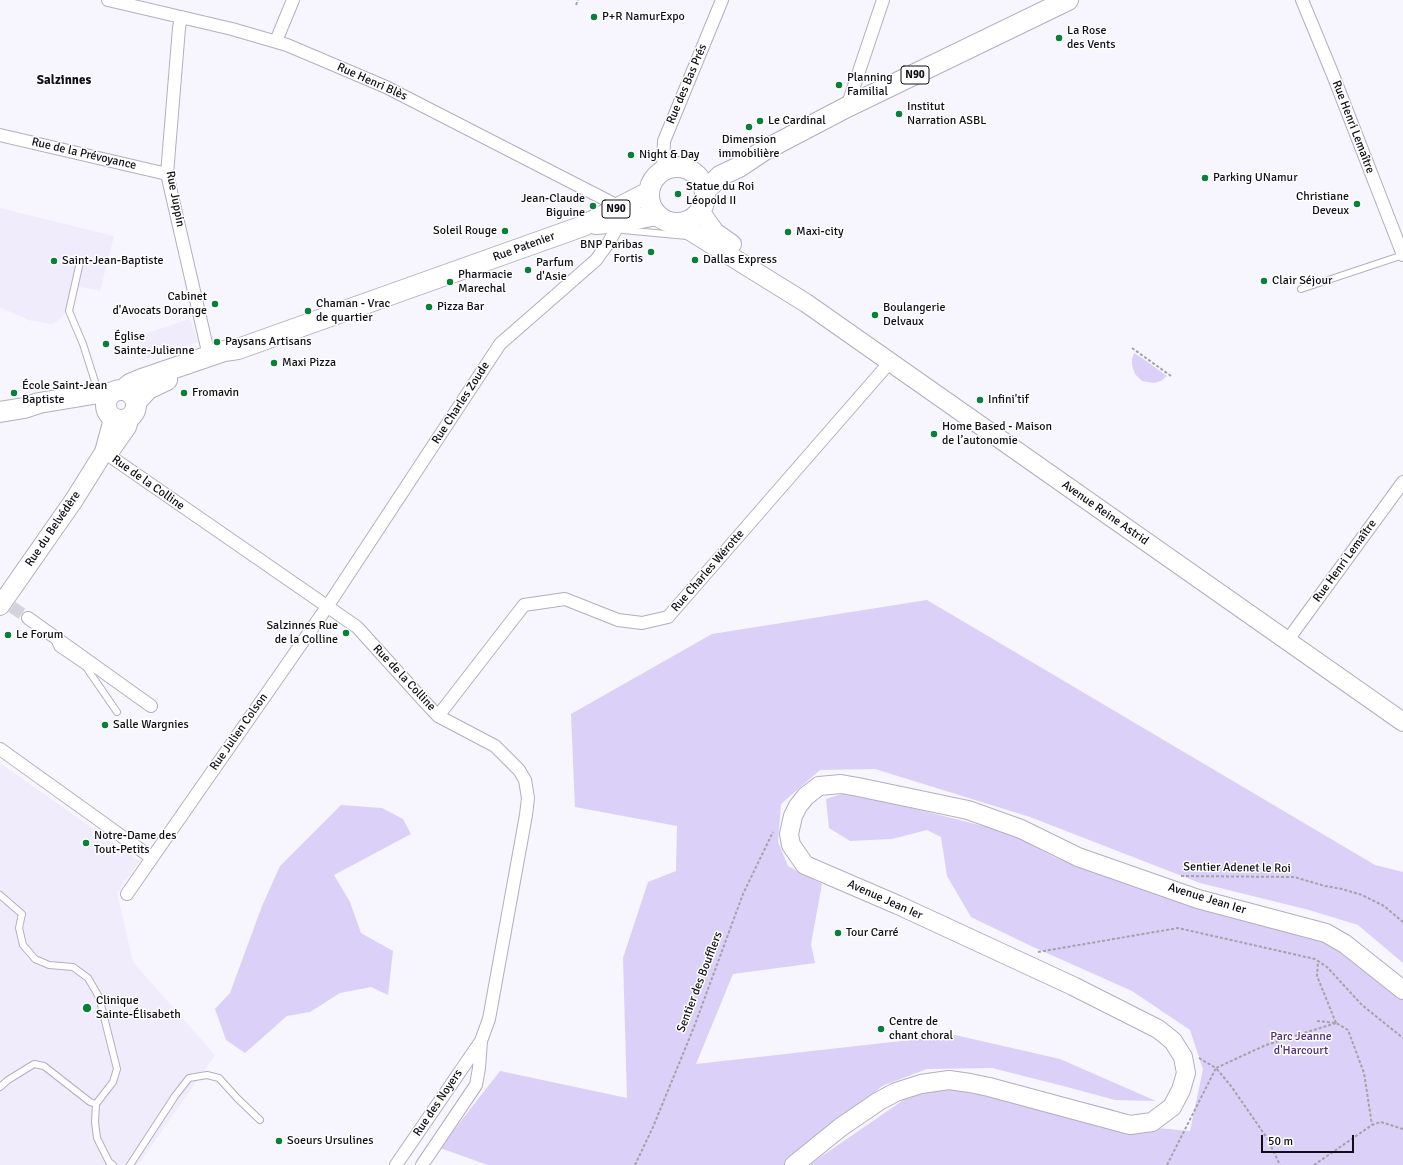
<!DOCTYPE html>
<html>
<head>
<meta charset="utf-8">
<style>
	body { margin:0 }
	#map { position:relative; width:1403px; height:1165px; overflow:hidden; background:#f7f5fd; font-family:Signika,sans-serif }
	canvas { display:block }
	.scale { position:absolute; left:1261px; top:1135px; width:93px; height:18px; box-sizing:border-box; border:2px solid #110f16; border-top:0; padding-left:5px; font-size:12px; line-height:14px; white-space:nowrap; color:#110f16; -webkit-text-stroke:3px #fff; paint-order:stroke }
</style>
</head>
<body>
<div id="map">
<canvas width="1403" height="1165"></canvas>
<div class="scale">50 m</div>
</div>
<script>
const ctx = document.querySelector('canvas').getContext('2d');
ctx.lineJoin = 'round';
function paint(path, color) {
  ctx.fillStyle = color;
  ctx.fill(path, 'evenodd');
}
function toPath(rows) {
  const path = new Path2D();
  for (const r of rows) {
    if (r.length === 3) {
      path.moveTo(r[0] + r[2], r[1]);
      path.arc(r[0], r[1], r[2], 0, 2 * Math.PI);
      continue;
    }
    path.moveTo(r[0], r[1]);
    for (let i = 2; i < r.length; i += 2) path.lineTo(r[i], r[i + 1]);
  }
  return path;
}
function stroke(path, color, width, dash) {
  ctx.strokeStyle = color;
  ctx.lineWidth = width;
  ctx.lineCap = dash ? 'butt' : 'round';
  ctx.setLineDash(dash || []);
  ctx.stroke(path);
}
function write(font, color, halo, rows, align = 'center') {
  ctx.font = font + ' Signika,sans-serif';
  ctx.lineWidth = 3;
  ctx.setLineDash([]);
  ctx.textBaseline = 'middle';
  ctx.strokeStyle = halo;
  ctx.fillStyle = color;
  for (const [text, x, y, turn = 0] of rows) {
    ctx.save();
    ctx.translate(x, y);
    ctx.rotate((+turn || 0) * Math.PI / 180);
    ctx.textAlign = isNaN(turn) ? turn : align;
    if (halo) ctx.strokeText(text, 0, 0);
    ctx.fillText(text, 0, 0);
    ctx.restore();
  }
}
const built = toPath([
	[0,208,114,236,100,291,80,287,62,318,52,324,28,320,0,307],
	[190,319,198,342,146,359,138,336],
	[0,763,139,861,117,893,133,962,215,1055,138,1165,0,1165]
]);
const green = toPath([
	[1134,353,1142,358,1167,376,1161,381,1154,383,1142,381,1135,374,1132,365,1132,359],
	[927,600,1375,865,1403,872,1403,963,1358,925,1309,910,1200,883,1030,817,875,769,820,770,781,804,778,842,788,866,822,884,811,944,815,963,733,974,696,1064,955,1035,1060,1059,1156,1101,1115,1100,1067,1087,992,1068,927,1069,882,1086,803,1152,785,1165,488,1165,440,1148,500,1071,627,1098,623,958,648,882,676,871,677,826,575,807,571,714,712,634],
	[848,792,1007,832,1056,858,1183,903,1319,939,1356,956,1403,999,1403,1165,809,1165,915,1092,946,1086,1039,1091,1111,1109,1157,1128,1190,1131,1203,1069,1190,1030,1132,991,1031,946,971,917,947,876,941,837,927,830,892,839,850,841,829,828,826,799],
	[341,805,382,808,403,819,411,834,334,875,350,902,361,933,393,951,388,995,371,987,340,993,310,1012,287,1016,245,1053,226,1040,215,1009,230,993,262,906,280,866]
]);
const streetTunnel = toPath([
	[12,607,28,618]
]);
const path = toPath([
	[576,5,578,0],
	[1132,348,1171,376],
	[1181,876,1294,877,1325,886,1342,889,1362,895,1384,906,1403,922],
	[1038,952,1178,928,1315,959,1318,961],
	[1317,1021,1336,1023,1348,1030,1364,1073,1372,1125],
	[1336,1023,1317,976,1318,961,1327,967,1362,1005,1403,1038],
	[1199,1058,1216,1068,1266,1045,1336,1023],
	[635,1165,653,1127,694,1027,743,894,773,832],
	[1167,1165,1216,1068,1231,1086,1267,1138,1280,1165],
	[1314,1165,1372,1125,1381,1122,1403,1129]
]);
const lane = toPath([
	[623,230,687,236],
	[80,262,69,311,83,344,98,391],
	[1301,289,1403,255],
	[54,639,58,648,86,667,117,712],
	[0,895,22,914,19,928,23,945,35,959,49,965,73,967,88,978,99,997,117,1069,113,1082,96,1104,90,1102,44,1066,34,1064,8,1080,0,1087],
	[96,1104,95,1122,97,1138,109,1162,113,1165],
	[130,1165,175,1096,189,1078,207,1075,219,1078,237,1098,260,1120]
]);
const street = toPath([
	[108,0,232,29,287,45,386,87,620,207],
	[1302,0,1333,75,1403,255],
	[181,17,179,28,167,174,209,356],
	[276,41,293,0],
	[847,107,883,0],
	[0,135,167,174],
	[663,170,664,141,722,0],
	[104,452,357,627,424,701,438,716,495,746,519,770,525,780,528,798,526,815,489,1019,481,1041,396,1165],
	[28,618,151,706],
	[1287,641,1403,482],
	[438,716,524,605,565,599,618,620,642,623,668,617,890,362],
	[0,749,152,858,327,607,500,344,596,260,609,242,620,222],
	[127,894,152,858],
	[422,1165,476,1085,479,1068,481,1041]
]);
const secondary = toPath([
	[700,211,715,232,732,244],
	[677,223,806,303,1403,722],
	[104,452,110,451,127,427,130,417],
	[0,606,74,500,104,452,113,419],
	[794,1165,841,1127,879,1101,896,1092,921,1084,949,1080,970,1083,989,1087,1130,1125,1152,1122,1172,1107,1181,1090,1186,1073,1183,1057,1173,1041,1158,1029,1073,986,898,905,805,865,791,845,789,834,793,816,798,806,806,796,819,786,841,784,858,787,968,810,1021,829,1078,857,1198,899,1326,933,1345,944,1403,990]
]);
const primary = toPath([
	[677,195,28],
	[705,191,720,176,739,167,763,151,847,107,1068,0],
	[596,224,620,222,657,215],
	[121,405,15],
	[123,390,130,384,142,379,224,351,238,349,583,226,649,192],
	[136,402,148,389,167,380],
	[0,412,24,408,39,403,99,393,111,393]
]);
const markers = [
	[594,17,4,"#097f37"],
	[1059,38,4,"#097f37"],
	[839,85,4,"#097f37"],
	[899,114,4,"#097f37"],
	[760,121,4,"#097f37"],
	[749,127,4,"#097f37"],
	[631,155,4,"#097f37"],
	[1205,178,4,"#097f37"],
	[678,194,4,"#097f37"],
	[1357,204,4,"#097f37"],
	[593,206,4,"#097f37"],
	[505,231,4,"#097f37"],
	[788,232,4,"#097f37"],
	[651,252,4,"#097f37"],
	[695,260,4,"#097f37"],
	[54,261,4,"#097f37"],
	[528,270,4,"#097f37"],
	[1264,281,4,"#097f37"],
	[450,282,4,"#097f37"],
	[215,304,4,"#097f37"],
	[429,307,4,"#097f37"],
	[308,311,4,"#097f37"],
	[875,315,4,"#097f37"],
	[217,342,4,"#097f37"],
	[106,344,4,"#097f37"],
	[274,363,4,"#097f37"],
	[14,393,4,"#097f37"],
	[184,393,4,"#097f37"],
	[980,400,4,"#097f37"],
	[934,434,4,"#097f37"],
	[346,633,4,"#097f37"],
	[8,635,4,"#097f37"],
	[105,725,4,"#097f37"],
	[86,843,4,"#097f37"],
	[838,933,4,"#097f37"],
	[87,1008,5,"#097f37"],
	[881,1029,4,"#097f37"],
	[279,1141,4,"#097f37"]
];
const shields = [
	[915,75,28],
	[616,209,28]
];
const shieldNames = [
	["N90",915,75],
	["N90",616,209]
];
const poiNames = [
	["P+R NamurExpo",602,17],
	["La Rose",1067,31],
	["des Vents",1067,45],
	["Planning",847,78],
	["Familial",847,92],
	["Institut",907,107],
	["Narration ASBL",907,121],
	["Le Cardinal",768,121],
	["Dimension",749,140,"center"],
	["immobilière",749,154,"center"],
	["Night & Day",639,155],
	["Parking UNamur",1213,178],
	["Statue du Roi",686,187],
	["Léopold II",686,201],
	["Christiane",1349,197,"right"],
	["Deveux",1349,211,"right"],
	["Jean-Claude",585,199,"right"],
	["Biguine",585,213,"right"],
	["Soleil Rouge",497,231,"right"],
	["Maxi-city",796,232],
	["BNP Paribas",643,245,"right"],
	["Fortis",643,259,"right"],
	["Dallas Express",703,260],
	["Saint-Jean-Baptiste",62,261],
	["Parfum",536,263],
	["d'Asie",536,277],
	["Pharmacie",458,275],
	["Marechal",458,289],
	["Clair Séjour",1272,281],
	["Cabinet",207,297,"right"],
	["d'Avocats Dorange",207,311,"right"],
	["Chaman - Vrac",316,304],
	["de quartier",316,318],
	["Pizza Bar",437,307],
	["Boulangerie",883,308],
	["Delvaux",883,322],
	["Église",114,337],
	["Sainte-Julienne",114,351],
	["Paysans Artisans",225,342],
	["Maxi Pizza",282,363],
	["École Saint-Jean",22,386],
	["Baptiste",22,400],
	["Fromavin",192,393],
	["Infini'tif",988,400],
	["Home Based - Maison",942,427],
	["de l’autonomie",942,441],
	["Salzinnes Rue",338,626,"right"],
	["de la Colline",338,640,"right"],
	["Le Forum",16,635],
	["Salle Wargnies",113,725],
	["Notre-Dame des",94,836],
	["Tout-Petits",94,850],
	["Tour Carré",846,933],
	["Clinique",96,1001],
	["Sainte-Élisabeth",96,1015],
	["Centre de",889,1022],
	["chant choral",889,1036],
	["Soeurs Ursulines",287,1141]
];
const streetNames = [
	["Rue Henri Blès",372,82,24],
	["Rue des Bas Prés",687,84,-67],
	["Rue Henri Lemaître",1353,127,69],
	["Rue de la Prévoyance",84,154,13],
	["Rue Juppin",175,199,79],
	["Rue Patenier",524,247,-20],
	["Rue Charles Zoude",461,403,-57],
	["Rue de la Colline",148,483,35],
	["Avenue Reine Astrid",1105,513,35],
	["Rue du Belvédère",53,529,-56],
	["Rue Henri Lemaître",1345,561,-54],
	["Rue Charles Wérotte",708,571,-49],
	["Rue de la Colline",404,678,47],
	["Rue Julien Colson",239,732,-55],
	["Sentier Adenet le Roi",1237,868,1],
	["Avenue Jean Ier",1207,899,17],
	["Avenue Jean Ier",885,900,24],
	["Sentier des Boufflers",700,982,-69],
	["Rue des Noyers",438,1103,-56]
];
const parkNames = [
	["Parc Jeanne",1301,1037],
	["d'Harcourt",1301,1051]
];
const neighbourhoodNames = [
	["Salzinnes",64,81]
];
paint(built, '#f0ecfc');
paint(green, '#dbd0f7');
stroke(streetTunnel, '#d4d2da', 12, [12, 6]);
stroke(lane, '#b4aec1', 8);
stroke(street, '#b4aec1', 14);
stroke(secondary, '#b4aec1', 20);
stroke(primary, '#b4aec1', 22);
stroke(path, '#a4a2a9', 2, [3, 2]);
stroke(lane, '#fff', 6);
stroke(street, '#fff', 12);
stroke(secondary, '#fff', 18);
stroke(primary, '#fff', 20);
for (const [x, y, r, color] of markers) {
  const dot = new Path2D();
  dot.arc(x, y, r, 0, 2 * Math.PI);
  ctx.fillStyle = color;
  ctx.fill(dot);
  stroke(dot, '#fff', 1.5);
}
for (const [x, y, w] of shields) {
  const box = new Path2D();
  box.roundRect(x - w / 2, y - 9, w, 18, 3);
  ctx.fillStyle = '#fff';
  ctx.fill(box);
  stroke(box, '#110f16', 1);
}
write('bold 11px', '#110f16', null, shieldNames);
write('12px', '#110f16', '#fff', poiNames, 'left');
write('12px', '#110f16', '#fff', streetNames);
write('12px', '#4e2e7c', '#fff', parkNames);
write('bold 13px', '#110f16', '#fff', neighbourhoodNames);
</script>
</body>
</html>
